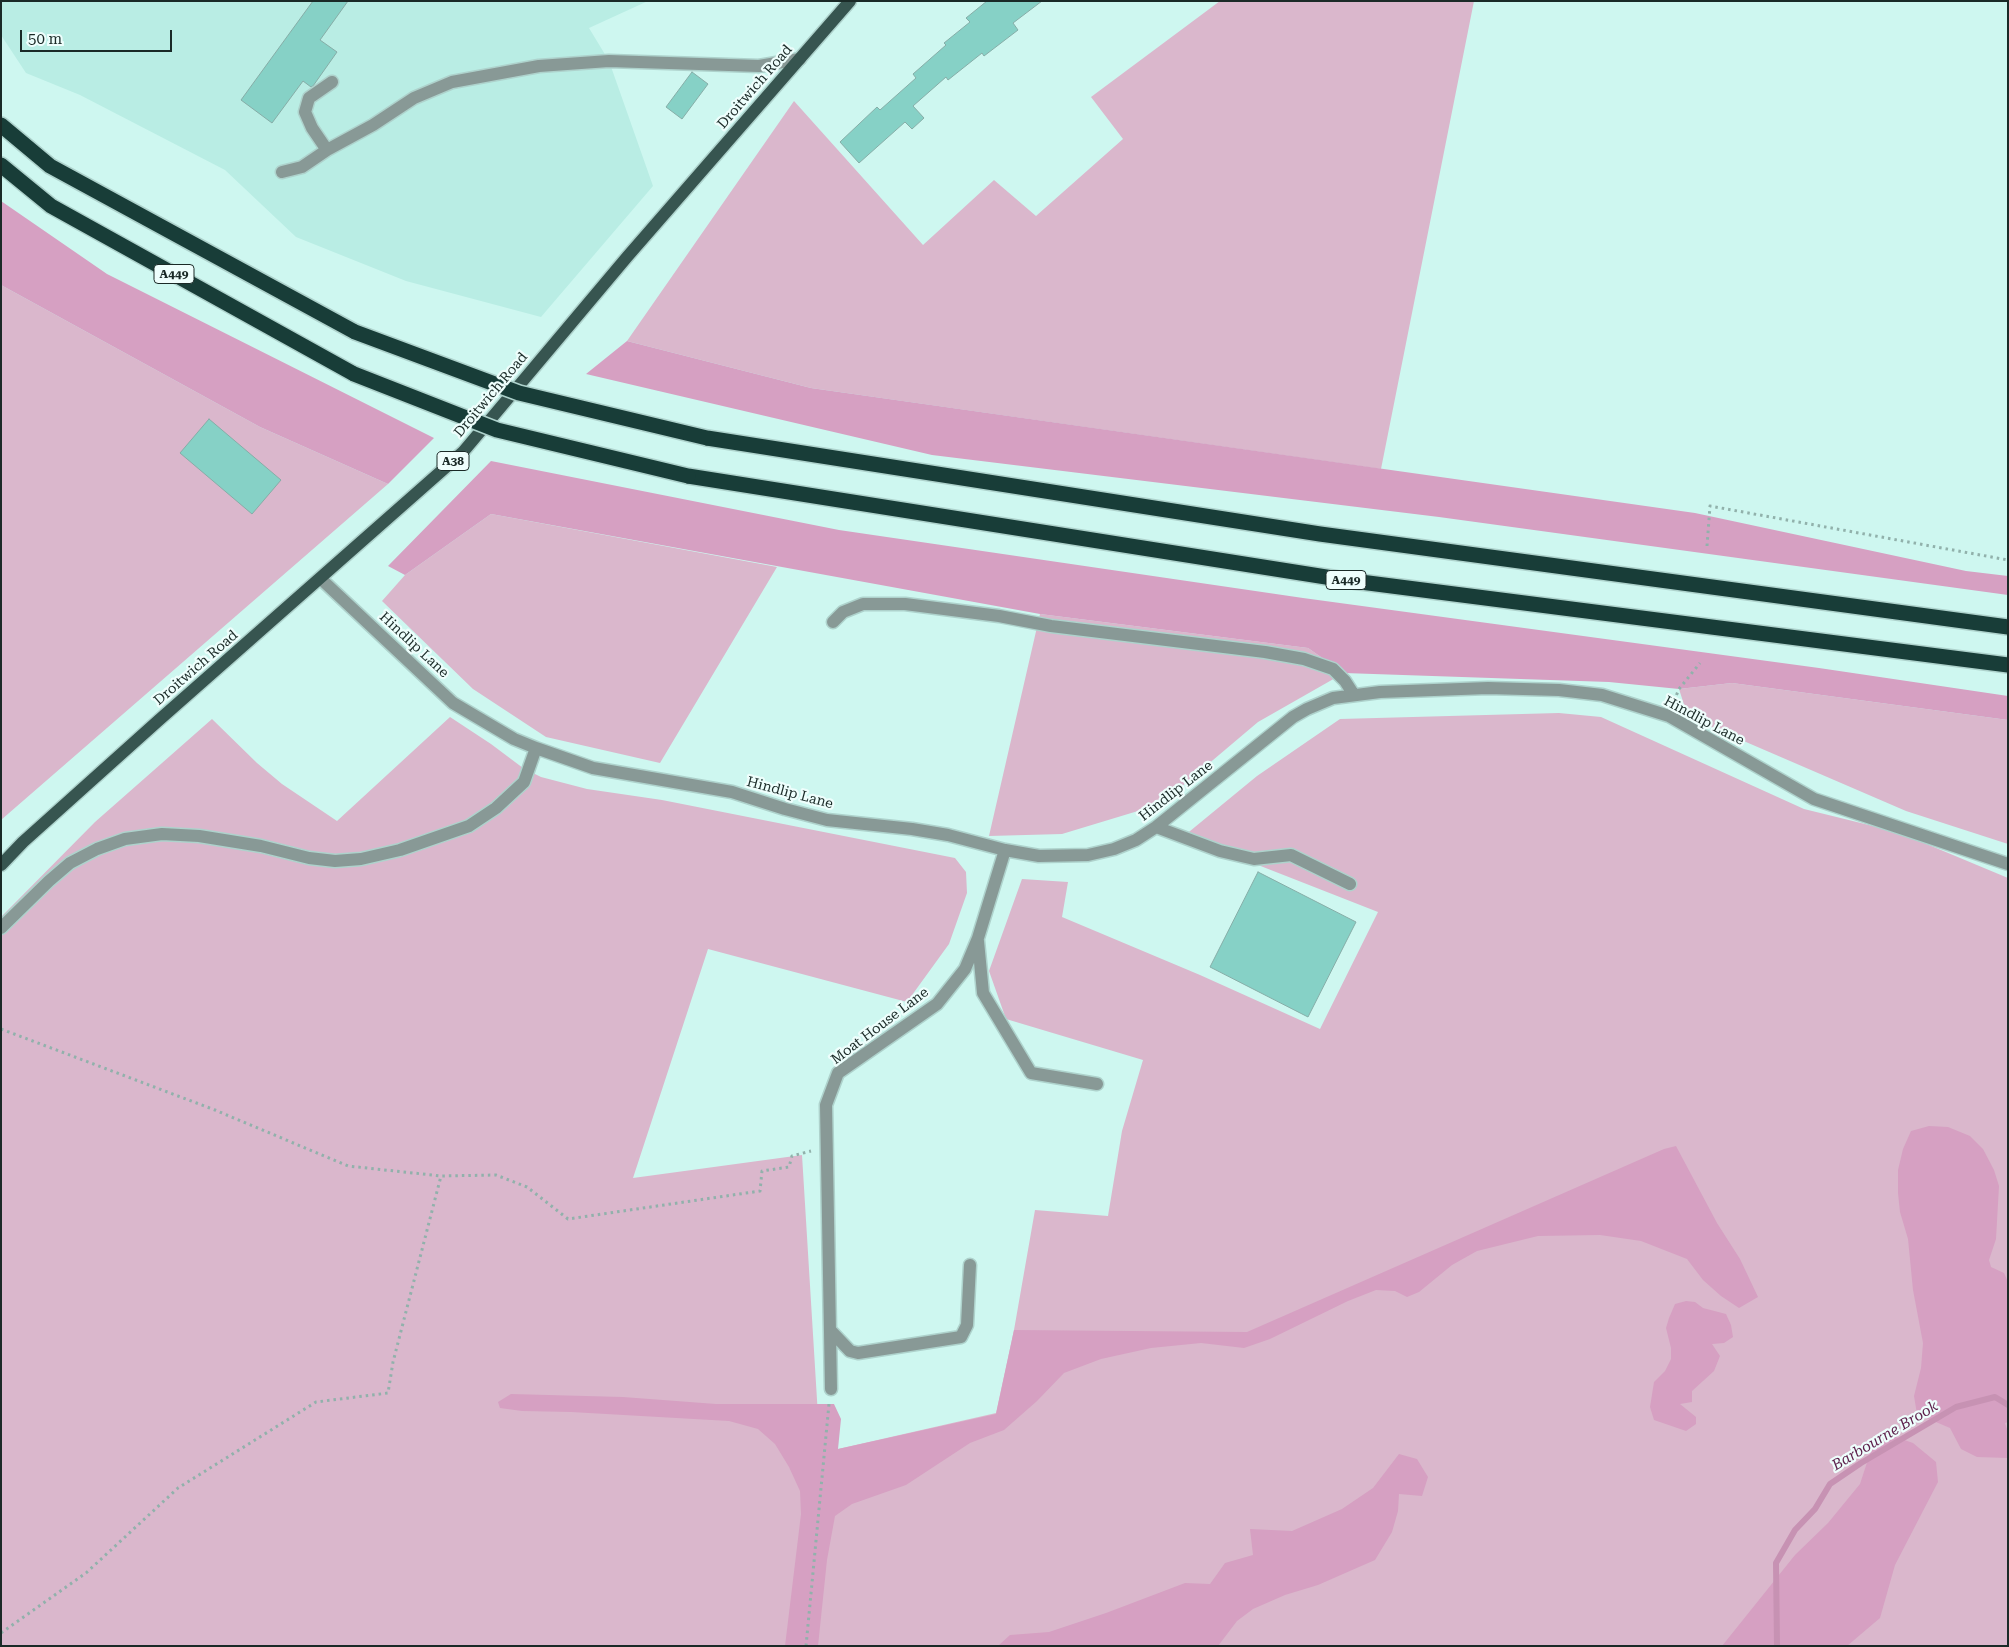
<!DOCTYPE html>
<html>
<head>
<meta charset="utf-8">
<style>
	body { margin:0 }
	#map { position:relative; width:2009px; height:1647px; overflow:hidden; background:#cef7f0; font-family:"Roboto Serif",serif }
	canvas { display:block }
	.frame { position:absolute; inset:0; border:2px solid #1a2a27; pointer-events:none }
	.scale { position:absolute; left:20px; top:30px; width:152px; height:22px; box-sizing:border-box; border:2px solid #1a2a27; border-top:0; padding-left:6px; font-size:15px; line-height:18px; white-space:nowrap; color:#1a2a27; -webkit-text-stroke:4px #eefefc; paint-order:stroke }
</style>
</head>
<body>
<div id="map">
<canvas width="2009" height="1647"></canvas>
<div class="frame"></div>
<div class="scale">50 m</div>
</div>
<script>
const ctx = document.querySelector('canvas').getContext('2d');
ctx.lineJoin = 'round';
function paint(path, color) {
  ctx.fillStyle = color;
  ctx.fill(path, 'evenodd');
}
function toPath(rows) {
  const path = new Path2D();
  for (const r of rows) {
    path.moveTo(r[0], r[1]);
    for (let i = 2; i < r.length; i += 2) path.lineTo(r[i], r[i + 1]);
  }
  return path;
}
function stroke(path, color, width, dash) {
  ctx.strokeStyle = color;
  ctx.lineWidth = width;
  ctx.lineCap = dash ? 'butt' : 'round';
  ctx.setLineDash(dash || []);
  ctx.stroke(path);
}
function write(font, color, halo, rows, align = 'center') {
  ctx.font = font + ' "Roboto Serif",serif';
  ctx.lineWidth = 4.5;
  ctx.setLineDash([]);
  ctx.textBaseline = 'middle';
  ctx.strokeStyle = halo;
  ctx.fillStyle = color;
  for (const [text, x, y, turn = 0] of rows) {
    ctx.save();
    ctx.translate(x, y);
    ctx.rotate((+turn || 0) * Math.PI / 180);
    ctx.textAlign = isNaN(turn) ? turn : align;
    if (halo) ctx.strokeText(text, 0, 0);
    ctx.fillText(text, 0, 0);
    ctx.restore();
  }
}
const built = toPath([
	[1,1,648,1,589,28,609,61,653,186,541,317,406,281,296,237,225,170,80,95,26,73,1,35]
]);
const green = toPath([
	[1220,1,1474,1,1381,469,811,388,627,341,794,101,923,245,994,180,1036,216,1123,139,1091,97],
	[1,285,260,427,388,484,1,820],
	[491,514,777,567,660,763,546,737,473,689,382,601,405,575],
	[1040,614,1308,648,1344,673,1258,722,1161,804,1062,834,989,836],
	[1732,683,2008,720,2008,844,1906,811,1688,717,1679,689],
	[1559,713,1601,717,1804,809,1877,827,1917,840,2008,878,2008,1646,1,1646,1,917,95,822,212,719,257,763,282,784,337,821,450,717,491,744,523,768,541,777,587,789,662,800,955,858,966,872,967,893,949,944,907,1002,708,949,633,1178,802,1155,818,1416,838,1449,996,1413,1014,1330,1035,1210,1108,1216,1122,1131,1143,1060,1006,1019,989,971,1022,879,1068,882,1062,917,1200,975,1320,1029,1378,912,1184,836,1257,776,1340,719]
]);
const forest = toPath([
	[1,201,107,274,434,438,388,484,260,427,1,285],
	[627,341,811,388,1695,513,1966,571,2008,576,2008,595,1439,517,932,455,586,374],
	[491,461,839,530,1303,598,1819,668,2008,696,2008,720,1732,683,1679,689,1609,682,1344,673,1308,648,1040,614,491,514,405,575,388,566],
	[1929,1126,1948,1127,1970,1136,1983,1149,1994,1170,1999,1186,1996,1239,1989,1260,1991,1267,2004,1273,2008,1282,2008,1422,2005,1423,2008,1432,2008,1458,1977,1457,1961,1449,1950,1428,1917,1414,1914,1396,1921,1368,1923,1343,1913,1290,1908,1239,1900,1212,1898,1193,1898,1170,1903,1149,1911,1131],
	[1676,1146,1717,1223,1740,1259,1758,1297,1739,1308,1721,1296,1703,1280,1687,1259,1641,1241,1600,1235,1538,1236,1477,1251,1452,1265,1419,1292,1407,1297,1395,1291,1376,1290,1348,1301,1270,1339,1244,1348,1201,1343,1151,1348,1101,1359,1064,1373,1037,1401,1004,1430,970,1443,906,1485,852,1504,835,1516,827,1560,818,1646,785,1646,801,1514,800,1491,789,1467,775,1444,758,1429,729,1421,571,1412,522,1411,500,1408,498,1402,511,1394,623,1397,716,1404,834,1404,841,1419,838,1449,996,1414,1014,1330,1247,1332,1664,1149],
	[1686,1301,1695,1302,1703,1308,1726,1314,1731,1325,1733,1337,1724,1343,1712,1344,1720,1356,1714,1371,1692,1391,1692,1402,1680,1404,1696,1417,1696,1424,1686,1431,1654,1420,1650,1407,1654,1382,1665,1371,1671,1359,1671,1348,1666,1328,1669,1318,1675,1304],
	[1890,1435,1913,1443,1936,1462,1938,1482,1895,1565,1880,1618,1847,1646,1722,1646,1795,1555,1828,1523,1860,1484,1873,1444],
	[1399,1454,1417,1459,1428,1477,1422,1496,1399,1494,1398,1511,1392,1532,1375,1560,1318,1585,1285,1595,1253,1609,1237,1621,1218,1646,998,1646,1010,1635,1049,1632,1106,1613,1185,1583,1210,1584,1225,1563,1253,1555,1250,1529,1292,1531,1342,1509,1373,1488]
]);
const stream = toPath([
	[1777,1646,1776,1563,1795,1530,1815,1509,1830,1484,1861,1463,1956,1407,1995,1397,2008,1405]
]);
const building = toPath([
	[313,1,348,1,320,40,337,52,313,86,311,87,303,81,272,123,241,100,313,1],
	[987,1,1042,1,1013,23,1018,30,984,56,982,53,948,80,946,77,913,106,924,118,912,129,905,122,859,163,840,142,877,107,880,110,916,78,913,74,946,45,944,43,970,22,966,18,987,1],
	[692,72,708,84,682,119,666,107,692,72],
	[209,419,281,480,252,514,180,453,209,419],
	[1258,872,1356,922,1308,1017,1210,967,1258,872]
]);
const path = toPath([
	[1707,546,1710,506,2008,560],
	[1674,701,1679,689,1700,663],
	[1,1029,215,1110,348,1166,441,1176,496,1175,527,1187,568,1219,760,1191,762,1171,789,1167,792,1156,811,1151],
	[1,1633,86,1573,178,1488,316,1402,388,1393,393,1362,441,1176],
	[806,1646,829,1404]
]);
const minor = toPath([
	[327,150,312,128,305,112,309,98,332,82],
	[282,172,302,167,327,150,373,125,414,98,452,82,539,66,609,61,759,66,800,59],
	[321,579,453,703,514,739,536,748,593,768,732,792,785,809,827,820,912,829,948,835,1005,850,1039,856,1088,855,1114,849,1136,840,1156,827,1293,717,1307,709,1333,698,1380,692,1488,688,1559,690,1602,695,1669,716,1814,799,2008,864],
	[833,622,843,612,863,604,905,604,999,616,1051,626,1265,652,1304,659,1333,669,1345,681,1354,695],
	[1156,827,1220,851,1254,859,1291,855,1350,884],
	[1,928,49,881,70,863,97,849,125,839,162,834,199,836,261,846,309,858,335,861,361,859,400,850,469,826,496,808,524,782,536,748],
	[978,941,983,993,1031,1073,1097,1084],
	[830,1330,850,1351,858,1353,961,1337,967,1325,970,1265],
	[831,1389,826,1105,838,1073,937,1004,965,969,978,938,1005,850]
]);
const major = toPath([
	[1,865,23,842,159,720,463,452,627,257,850,1]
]);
const highway = toPath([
	[1,125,50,166,355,332],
	[1,165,51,206,354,374],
	[707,438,1320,534,2008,627],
	[688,476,1345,580,2008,665]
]);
const highwayBridge = toPath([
	[355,332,519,393,707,438],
	[354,374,497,430,688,476]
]);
const shields = [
	[174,274,40],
	[453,461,32],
	[1346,580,40]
];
const shieldNames = [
	["A449",174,274],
	["A38",453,461],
	["A449",1346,580]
];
const streetNames = [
	["Droitwich Road",755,87,-49],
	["Droitwich Road",491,395,-50],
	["Hindlip Lane",414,645,43],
	["Droitwich Road",196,668,-41],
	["Hindlip Lane",1704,721,28],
	["Hindlip Lane",1176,791,-38],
	["Hindlip Lane",790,793,15],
	["Moat House Lane",880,1026,-37]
];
const waterNames = [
	["Barbourne Brook",1885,1436,-31]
];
paint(built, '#b9ede4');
paint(green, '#dab7cc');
paint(forest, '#d6a0c2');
stroke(stream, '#c792b3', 6);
paint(building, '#86d1c6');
stroke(building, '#86ada7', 1);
stroke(minor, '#aed2cc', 15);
stroke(major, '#aed2cc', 15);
stroke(highway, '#aed2cc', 18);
stroke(path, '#91b1ab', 3, [2.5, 4]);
stroke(minor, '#889996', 12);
stroke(major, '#375550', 12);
stroke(highway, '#183d38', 15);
stroke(highwayBridge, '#aed2cc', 18, []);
stroke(highwayBridge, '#183d38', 15);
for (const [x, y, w] of shields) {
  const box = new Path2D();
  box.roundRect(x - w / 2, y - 9.5, w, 19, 4);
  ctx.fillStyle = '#eefefc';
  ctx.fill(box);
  stroke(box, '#1a2a27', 1);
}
write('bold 12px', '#1a2a27', null, shieldNames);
write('14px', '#1a2a27', '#eefefc', streetNames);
write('italic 15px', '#5d1f4b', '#eefefc', waterNames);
</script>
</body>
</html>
